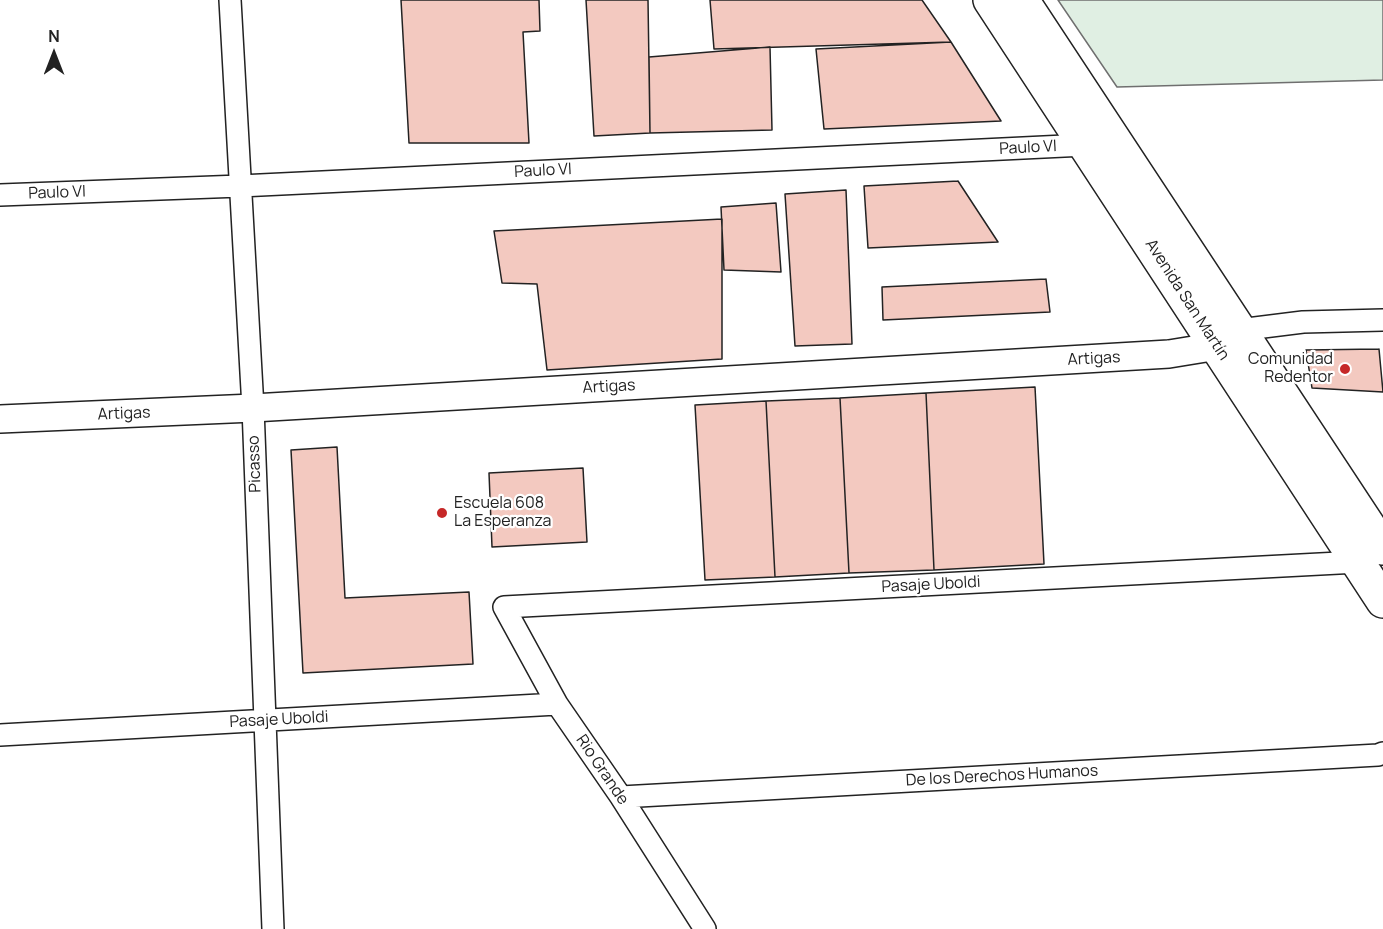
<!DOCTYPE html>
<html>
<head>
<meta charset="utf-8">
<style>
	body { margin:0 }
	#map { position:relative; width:1383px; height:929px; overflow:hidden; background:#fff; font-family:Manrope,sans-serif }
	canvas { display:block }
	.north { position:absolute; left:24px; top:24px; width:60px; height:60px; -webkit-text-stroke:4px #fff; paint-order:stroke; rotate:0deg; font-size:16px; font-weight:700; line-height:24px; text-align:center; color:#222 }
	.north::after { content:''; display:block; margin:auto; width:21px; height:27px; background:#222; clip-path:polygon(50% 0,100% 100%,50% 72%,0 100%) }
</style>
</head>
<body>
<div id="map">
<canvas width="1383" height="929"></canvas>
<div class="north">N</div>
</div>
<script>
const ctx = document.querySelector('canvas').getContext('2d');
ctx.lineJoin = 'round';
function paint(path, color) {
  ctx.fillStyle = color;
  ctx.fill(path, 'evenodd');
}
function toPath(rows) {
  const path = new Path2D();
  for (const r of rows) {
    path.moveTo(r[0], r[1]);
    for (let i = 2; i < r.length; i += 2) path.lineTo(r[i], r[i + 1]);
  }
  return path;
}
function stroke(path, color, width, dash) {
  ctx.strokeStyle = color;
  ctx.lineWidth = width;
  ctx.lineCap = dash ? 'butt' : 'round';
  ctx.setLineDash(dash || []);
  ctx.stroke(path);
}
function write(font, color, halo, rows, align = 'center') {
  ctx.font = font + ' Manrope,sans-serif';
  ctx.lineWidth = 4.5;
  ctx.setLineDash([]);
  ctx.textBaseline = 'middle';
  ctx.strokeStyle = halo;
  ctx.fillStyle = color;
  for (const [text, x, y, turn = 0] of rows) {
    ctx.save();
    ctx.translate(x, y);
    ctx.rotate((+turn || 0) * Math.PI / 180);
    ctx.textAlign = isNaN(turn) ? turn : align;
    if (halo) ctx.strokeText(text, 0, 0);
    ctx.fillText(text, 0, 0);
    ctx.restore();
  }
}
const green = toPath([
	[1058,0,1383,0,1383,80,1117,87,1058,0]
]);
const building = toPath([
	[401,0,539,0,540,31,523,32,529,143,409,143,401,0],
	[586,0,648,0,650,133,594,136,586,0],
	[710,0,922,0,951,42,714,49,710,0],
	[951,42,1001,121,824,129,816,49,951,42],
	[770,47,772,130,650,133,649,57,770,47],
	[958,181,998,242,868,248,864,186,958,181],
	[846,190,852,344,795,346,785,194,846,190],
	[776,203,781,272,724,270,721,207,776,203],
	[722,219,722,359,547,370,537,284,502,283,494,231,722,219],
	[1046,279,1050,312,883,320,882,287,1046,279],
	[1379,349,1383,392,1312,388,1306,350,1379,349],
	[1035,387,1044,564,934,570,926,393,1035,387],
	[926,393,934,570,849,573,840,398,926,393],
	[840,398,849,573,775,577,766,401,840,398],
	[766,401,775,577,705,580,695,405,766,401],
	[337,447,345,598,469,592,473,664,303,673,291,450,337,447],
	[583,468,587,542,492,547,489,473,583,468]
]);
const minor = toPath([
	[230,0,253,408,273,929],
	[0,195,240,186,1085,145],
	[1239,330,1303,322,1383,320],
	[0,735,557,704],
	[621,797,1378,755,1383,753],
	[705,929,621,797,557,704,504,607,1358,562]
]);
const tertiary = toPath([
	[0,419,253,408,1169,354,1218,346,1231,336]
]);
const primary = toPath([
	[990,0,1383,601],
	[1022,0,1383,548]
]);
const markers = [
	[1345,369,6,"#c62828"],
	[442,513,6,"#c62828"]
];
const streetNames = [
	["Paulo VI",1028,148,-3],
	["Paulo VI",543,171,-3],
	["Paulo VI",57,193,-2],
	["Avenida San Martín",1187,300,57],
	["Artigas",1094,359,-3],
	["Artigas",609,387,-3],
	["Artigas",124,414,-2],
	["Picasso",255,464,-92],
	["Pasaje Uboldi",931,585,-3],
	["Pasaje Uboldi",279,720,-3],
	["Rio Grande",602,770,56],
	["De los Derechos Humanos",1002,776,-3]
];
const poiNames = [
	["Comunidad",1333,360],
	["Redentor",1333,378],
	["Escuela 608",454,504,"left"],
	["La Esperanza",454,522,"left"]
];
paint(green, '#e0efe3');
stroke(green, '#6f6f6f', 1.5);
paint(building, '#f3c9c0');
stroke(building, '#222', 1.5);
stroke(minor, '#222', 24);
stroke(tertiary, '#222', 30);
stroke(primary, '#222', 36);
stroke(minor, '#fff', 21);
stroke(tertiary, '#fff', 27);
stroke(primary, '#fff', 33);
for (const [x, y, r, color] of markers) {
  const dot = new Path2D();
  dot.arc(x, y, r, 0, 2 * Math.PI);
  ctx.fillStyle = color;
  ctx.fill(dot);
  stroke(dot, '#fff', 2);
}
write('16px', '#222', '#fff', streetNames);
write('16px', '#222', '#fff', poiNames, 'right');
</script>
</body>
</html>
